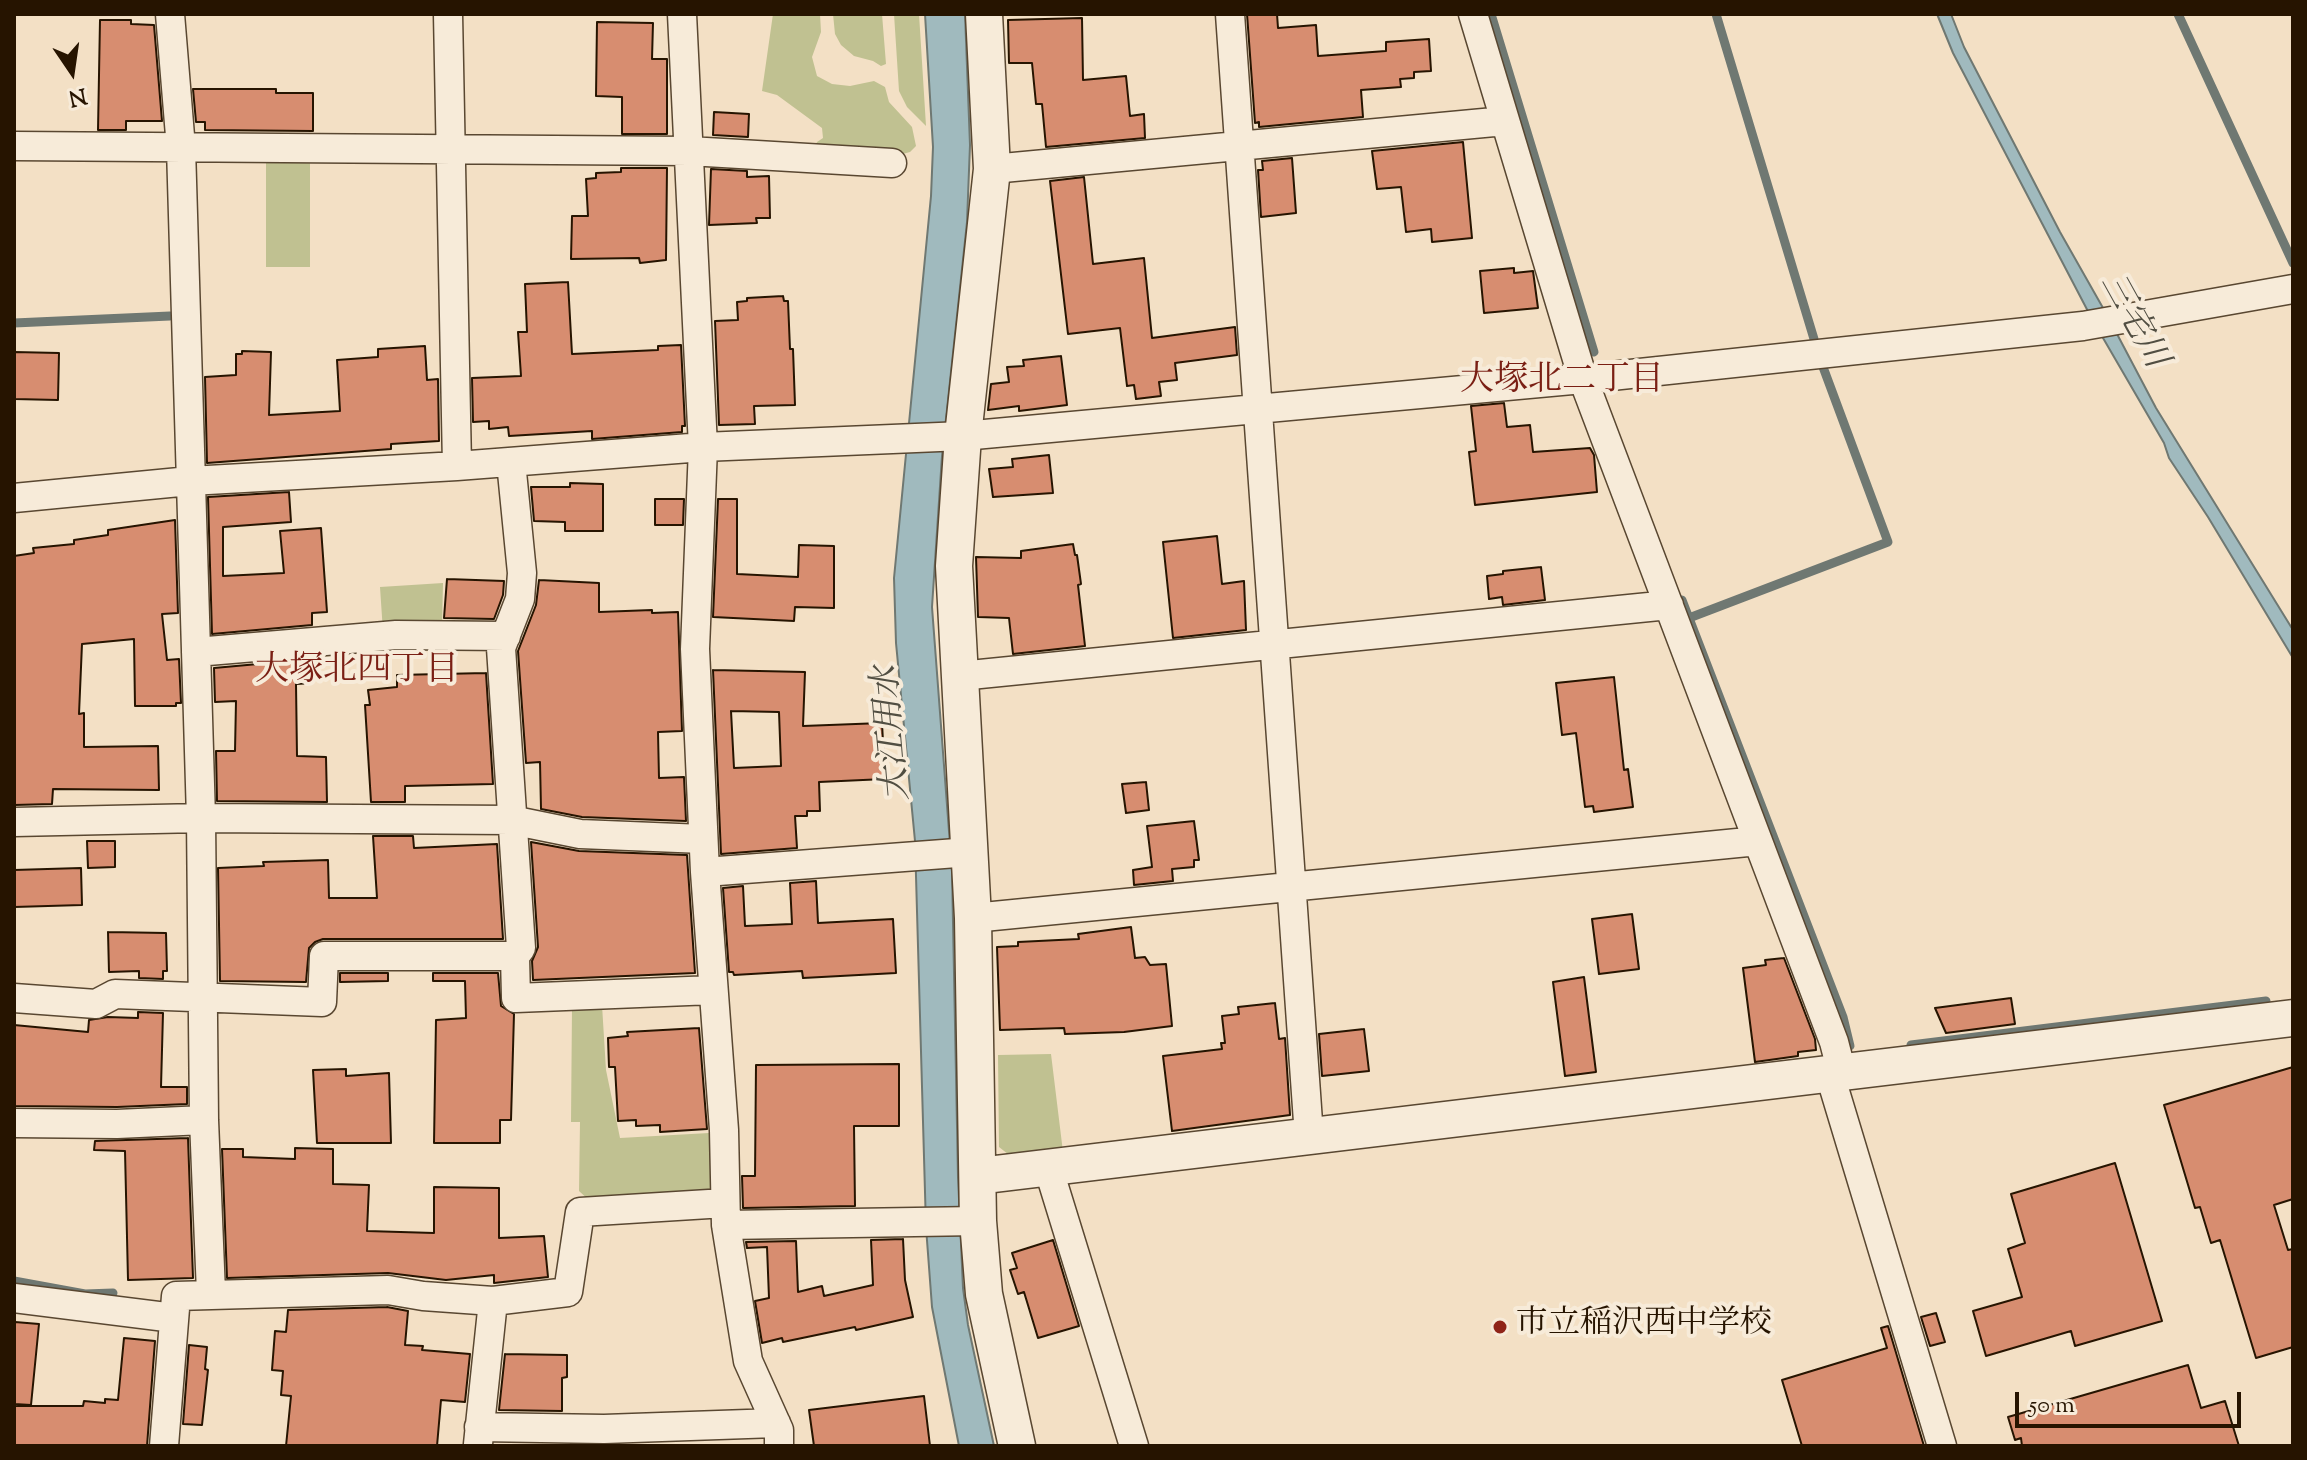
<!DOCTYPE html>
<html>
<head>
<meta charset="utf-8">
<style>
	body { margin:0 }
	#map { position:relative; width:2307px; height:1460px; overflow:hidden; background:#f3e0c5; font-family:"Sorts Mill Goudy",serif }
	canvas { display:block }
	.frame { position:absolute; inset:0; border:16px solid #261400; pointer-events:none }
	.north { position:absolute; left:32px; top:32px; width:80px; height:80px; -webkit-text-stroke:6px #f7ebd9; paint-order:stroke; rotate:167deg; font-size:22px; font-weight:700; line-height:32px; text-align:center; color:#261400 }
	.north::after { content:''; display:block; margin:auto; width:28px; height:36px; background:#261400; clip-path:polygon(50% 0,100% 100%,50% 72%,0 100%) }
	.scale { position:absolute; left:2015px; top:1392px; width:226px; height:36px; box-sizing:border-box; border:4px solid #261400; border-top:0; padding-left:10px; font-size:24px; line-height:28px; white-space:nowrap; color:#261400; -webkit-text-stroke:6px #f7ebd9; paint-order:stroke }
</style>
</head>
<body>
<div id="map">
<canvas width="2307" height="1460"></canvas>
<div class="frame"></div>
<div class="north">N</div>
<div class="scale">50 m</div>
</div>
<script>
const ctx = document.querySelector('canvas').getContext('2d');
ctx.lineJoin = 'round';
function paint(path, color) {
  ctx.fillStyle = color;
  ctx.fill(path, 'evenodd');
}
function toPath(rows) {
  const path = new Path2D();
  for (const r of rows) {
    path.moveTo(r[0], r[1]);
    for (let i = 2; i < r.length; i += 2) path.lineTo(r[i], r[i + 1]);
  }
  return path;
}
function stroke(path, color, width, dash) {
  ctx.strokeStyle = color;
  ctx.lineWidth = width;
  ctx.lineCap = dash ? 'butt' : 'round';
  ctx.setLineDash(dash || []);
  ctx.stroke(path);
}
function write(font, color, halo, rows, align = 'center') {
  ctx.font = font + ' "Sorts Mill Goudy","Noto Serif JP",serif';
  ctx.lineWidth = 8;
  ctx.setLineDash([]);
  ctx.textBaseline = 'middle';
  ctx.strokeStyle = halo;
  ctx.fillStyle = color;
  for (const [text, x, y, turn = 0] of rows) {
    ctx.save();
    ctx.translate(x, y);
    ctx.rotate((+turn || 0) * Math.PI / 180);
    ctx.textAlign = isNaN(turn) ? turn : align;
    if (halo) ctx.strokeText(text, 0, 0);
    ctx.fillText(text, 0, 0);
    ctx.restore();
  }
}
const green = toPath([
	[773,14,820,14,821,32,812,57,817,76,832,84,850,86,874,81,885,87,889,102,912,127,916,146,910,152,899,155,813,150,817,142,823,138,822,128,777,95,762,91],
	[833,14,882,14,886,64,881,66,873,61,854,56,841,45,835,34],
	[894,14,919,14,926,126,907,107,899,91],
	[266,163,310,163,310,267,266,267],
	[443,583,442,628,383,632,380,587],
	[602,1005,606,1070,620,1138,709,1133,712,1187,706,1194,592,1203,579,1191,580,1122,571,1122,572,1007],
	[1051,1054,1063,1152,1013,1158,999,1147,998,1055]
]);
const water = toPath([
	[925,14,965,14,970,145,967,222,942,456,932,607,952,871,958,1177,963,1288,968,1325,994,1446,959,1446,932,1307,926,1227,915,841,896,643,894,578,931,196,933,147,925,14],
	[1937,14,1951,14,1964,47,2060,232,2107,315,2156,408,2293,630,2293,658,2208,517,2169,458,2164,443,2092,319,1953,53,1937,14]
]);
const stream = toPath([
	[1491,14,1594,352],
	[1716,14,1814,339],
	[2178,14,2293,263],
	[14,323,170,316],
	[1682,600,1843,1017,1850,1046],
	[1689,618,1888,542,1823,367],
	[1911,1045,2266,1001],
	[14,1281,85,1294,113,1293]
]);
const building = toPath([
	[1247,14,1277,14,1278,28,1316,25,1318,56,1386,51,1386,42,1429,39,1431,71,1414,72,1414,78,1400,79,1401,87,1361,90,1363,117,1259,127,1259,122,1255,123,1247,14],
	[1082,18,1083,80,1126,76,1130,116,1144,114,1145,138,1046,147,1042,104,1036,104,1032,63,1009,63,1008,20,1082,18],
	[100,20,131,20,131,24,154,25,162,121,126,121,126,130,98,130,100,20],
	[597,22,653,23,652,59,667,59,667,134,622,134,622,97,596,96,597,22],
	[193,89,276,89,276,93,313,93,313,131,205,130,205,122,196,122,193,89],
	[714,112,749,114,748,137,713,135,714,112],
	[1463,142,1472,238,1432,242,1431,229,1406,232,1401,187,1377,189,1372,151,1463,142],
	[1292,158,1296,213,1261,217,1258,170,1263,170,1262,161,1292,158],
	[621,168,667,168,666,260,640,263,639,258,571,259,572,216,588,216,586,179,596,178,596,173,621,172,621,168],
	[711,169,747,171,747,177,769,176,770,218,756,218,757,223,709,225,711,169],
	[1084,177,1093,264,1144,258,1152,338,1235,327,1237,355,1175,363,1177,380,1159,382,1161,396,1136,399,1134,385,1127,386,1120,328,1068,334,1050,181,1084,177],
	[1514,268,1514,273,1533,271,1538,308,1484,313,1480,271,1514,268],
	[568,282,572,354,658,350,658,346,681,345,685,426,682,426,682,432,592,439,592,431,509,436,508,427,489,429,489,421,473,422,472,378,521,376,518,332,527,332,525,284,568,282],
	[783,296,784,301,788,301,790,349,793,349,795,405,754,406,755,424,719,425,715,321,738,320,737,302,747,301,747,298,783,296],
	[425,346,427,380,438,379,439,441,391,444,391,449,207,463,205,377,236,375,236,354,242,354,242,351,271,352,269,415,340,411,337,360,378,357,378,349,425,346],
	[14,352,59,353,58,400,14,399,14,352],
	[1061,356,1067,405,1019,411,1019,406,988,410,991,384,1009,382,1007,367,1024,366,1023,360,1061,356],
	[1504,403,1507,427,1530,425,1533,452,1590,448,1594,455,1597,492,1475,505,1469,452,1476,451,1471,406,1504,403],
	[1049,455,1053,493,993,497,989,469,1013,467,1012,459,1049,455],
	[570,483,603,484,603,531,565,531,565,522,534,521,531,487,570,487,570,483],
	[289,492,291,522,223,527,223,576,284,573,280,531,321,528,327,612,312,613,312,625,212,634,208,497,289,492],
	[655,499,684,499,683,525,655,525,655,499],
	[718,499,737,499,737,574,798,577,799,545,834,546,834,608,795,607,794,621,713,617,718,499],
	[175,520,178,613,162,614,167,660,179,659,181,703,176,703,176,706,135,706,134,639,82,644,79,714,84,713,84,747,158,746,159,790,53,789,52,804,14,805,14,556,34,553,33,548,74,544,74,540,108,535,108,530,175,520],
	[1217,536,1222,584,1244,581,1246,630,1173,638,1163,542,1217,536],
	[1073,544,1075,555,1077,555,1081,584,1078,585,1085,646,1013,654,1009,618,978,617,976,557,1021,558,1021,551,1073,544],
	[1541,567,1545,600,1503,605,1502,597,1489,599,1487,576,1503,574,1503,571,1541,567],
	[447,579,504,581,503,595,494,619,444,618,447,579],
	[539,580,599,583,599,612,652,610,652,613,678,612,682,731,658,732,659,778,684,777,686,821,582,817,541,809,540,762,526,763,518,651,536,605,539,580],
	[313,659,313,683,296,684,297,756,326,757,327,802,217,801,216,751,235,751,236,701,215,702,214,668,313,659],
	[713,670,805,672,803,726,882,723,885,779,819,782,820,811,807,811,807,816,795,816,797,848,721,854,713,670],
	[731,711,779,712,781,766,734,768,731,711],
	[486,673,493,784,405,786,405,802,371,802,365,705,370,705,368,690,397,687,397,675,486,673],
	[1614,677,1624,770,1628,769,1633,807,1594,812,1593,806,1585,807,1576,733,1562,735,1556,683,1614,677],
	[1146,782,1149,810,1126,813,1122,784,1146,782],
	[1194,821,1199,860,1194,860,1194,867,1172,869,1173,881,1134,885,1133,870,1152,867,1147,826,1194,821],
	[373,836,413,836,414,848,497,844,503,939,323,939,315,942,309,948,306,982,220,981,218,868,264,866,263,862,328,860,329,898,377,898,373,836],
	[87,841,115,841,115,867,88,868,87,841],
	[531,842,579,851,687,855,695,973,533,980,532,961,538,947,531,842],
	[81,868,82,905,14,907,14,870,81,868],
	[816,881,818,923,893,919,896,973,803,978,802,971,734,975,733,972,729,972,723,888,743,886,745,926,792,924,790,883,816,881],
	[1632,914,1639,969,1599,974,1592,919,1632,914],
	[1131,927,1135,958,1145,957,1150,965,1166,964,1172,1026,1124,1032,1065,1034,1064,1028,1000,1030,997,947,1018,946,1018,942,1079,939,1078,934,1131,927],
	[108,932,166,933,167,971,163,971,163,979,139,978,139,971,109,972,108,932],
	[1784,958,1815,1039,1816,1050,1798,1052,1798,1056,1755,1062,1743,968,1766,965,1765,960,1784,958],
	[340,973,388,973,388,981,340,982,340,973],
	[433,973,498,973,501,1006,514,1014,511,1120,500,1120,500,1143,434,1143,436,1020,466,1018,465,981,433,981,433,973],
	[1584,977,1596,1072,1565,1076,1553,982,1584,977],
	[2011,998,2015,1024,1946,1033,1935,1008,2011,998],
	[1275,1003,1279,1039,1285,1038,1290,1115,1172,1131,1163,1056,1222,1049,1221,1043,1225,1043,1222,1016,1239,1014,1238,1007,1275,1003],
	[138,1012,163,1013,161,1087,187,1087,187,1104,117,1107,14,1106,14,1025,88,1032,89,1020,108,1017,138,1018,138,1012],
	[699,1028,707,1129,660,1132,660,1125,636,1126,636,1120,618,1121,615,1067,609,1067,608,1038,628,1036,627,1032,699,1028],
	[1364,1029,1369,1071,1322,1076,1319,1034,1364,1029],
	[899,1064,899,1126,854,1126,855,1206,743,1208,742,1176,755,1176,756,1065,899,1064],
	[2293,1067,2293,1199,2274,1205,2288,1250,2293,1249,2293,1347,2256,1358,2220,1240,2211,1243,2200,1207,2195,1208,2164,1105,2293,1067],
	[346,1069,346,1076,389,1073,391,1143,317,1143,313,1070,346,1069],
	[188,1138,193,1278,128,1280,125,1151,94,1150,95,1141,188,1138],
	[295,1148,333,1149,333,1184,369,1185,367,1231,434,1233,434,1187,499,1188,499,1238,544,1236,548,1277,494,1283,494,1275,446,1280,388,1273,227,1278,222,1149,243,1149,243,1157,295,1159,295,1148],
	[2115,1163,2162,1321,2075,1346,2071,1331,1986,1356,1973,1311,2022,1297,2008,1249,2025,1243,2011,1194,2115,1163],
	[903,1239,905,1280,913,1317,856,1330,855,1327,783,1342,782,1338,762,1343,755,1301,769,1298,767,1247,747,1248,746,1242,796,1241,798,1292,822,1286,824,1296,873,1285,871,1240,903,1239],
	[1053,1240,1079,1326,1038,1338,1024,1292,1018,1294,1010,1270,1017,1268,1012,1253,1053,1240],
	[387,1307,408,1311,405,1345,423,1346,422,1350,470,1354,465,1402,441,1400,437,1446,286,1446,291,1396,281,1395,283,1371,272,1370,275,1331,286,1332,288,1310,387,1307],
	[1936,1313,1945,1342,1930,1346,1921,1317,1936,1313],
	[15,1322,39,1324,31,1405,14,1404,15,1322],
	[1888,1326,1924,1446,1802,1446,1782,1380,1887,1348,1881,1328,1888,1326],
	[124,1338,155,1341,147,1446,14,1446,14,1406,83,1406,84,1401,105,1403,105,1399,118,1400,124,1338],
	[189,1345,207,1347,205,1369,208,1370,202,1425,183,1424,189,1345],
	[505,1354,567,1355,567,1377,562,1378,562,1411,499,1410,505,1354],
	[2188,1365,2201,1408,2225,1401,2239,1446,2022,1446,2021,1438,2015,1440,2008,1417,2188,1365],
	[924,1396,930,1446,814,1446,809,1410,924,1396]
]);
const minor = toPath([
	[170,14,181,148,201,818,204,1120,211,1293],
	[448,14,457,466],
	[682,14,703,447,695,649,705,872,724,1130,726,1225,748,1361,779,1430,779,1446],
	[1230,14,1309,1136],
	[1473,14,1583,379,1834,1042,1842,1073],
	[14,146,689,151,892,163],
	[992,169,1505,121],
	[511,462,522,573,520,599,501,648,521,948,515,956],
	[14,498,190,481,457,466,703,447,963,436,1583,379,2083,326,2293,289],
	[196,652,396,635,506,636],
	[960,676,1669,605],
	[14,822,201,818,511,820,580,834,703,839],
	[705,872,970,852],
	[973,918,1758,841],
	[14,998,96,1004,115,994,322,1002,324,956,515,956,516,998,713,990],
	[1830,1075,1942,1446],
	[14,1123,117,1124,204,1120],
	[1048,1167,1134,1446],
	[726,1225,978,1221],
	[14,1298,174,1318],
	[479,1427,604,1429,776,1423],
	[478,1444,493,1301],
	[164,1446,176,1296,388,1290,423,1296,493,1301,568,1292,580,1212,725,1203]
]);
const tertiary = toPath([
	[984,14,992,169,963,436,954,566,973,918,978,1221,984,1294,1017,1446],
	[978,1176,2293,1018]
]);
const markers = [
	[1500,1327,8,"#8f2418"]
];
const poiNames = [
	["市立稲沢西中学校",1516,1327]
];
const waterNames = [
	["三宅川",2131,322,61],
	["大江用水",895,733,-95]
];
const neighbourhoodNames = [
	["大塚北二丁目",1562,383],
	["大塚北四丁目",357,673]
];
paint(green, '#c0c191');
paint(water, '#a0babe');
stroke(water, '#6f7872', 2);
stroke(stream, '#6f7872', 9);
paint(building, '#d78d70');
stroke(building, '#261400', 2);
stroke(minor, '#594731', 31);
stroke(tertiary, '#594731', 39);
stroke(minor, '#f7ebd9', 28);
stroke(tertiary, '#f7ebd9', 36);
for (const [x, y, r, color] of markers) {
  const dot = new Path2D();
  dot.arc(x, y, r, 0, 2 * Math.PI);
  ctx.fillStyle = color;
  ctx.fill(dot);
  stroke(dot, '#f7ebd9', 3);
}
write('32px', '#261400', '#f7ebd9', poiNames, 'left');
write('italic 34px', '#514e42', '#f7ebd9', waterNames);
write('34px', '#7a1f14', '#f7ebd9', neighbourhoodNames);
</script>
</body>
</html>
